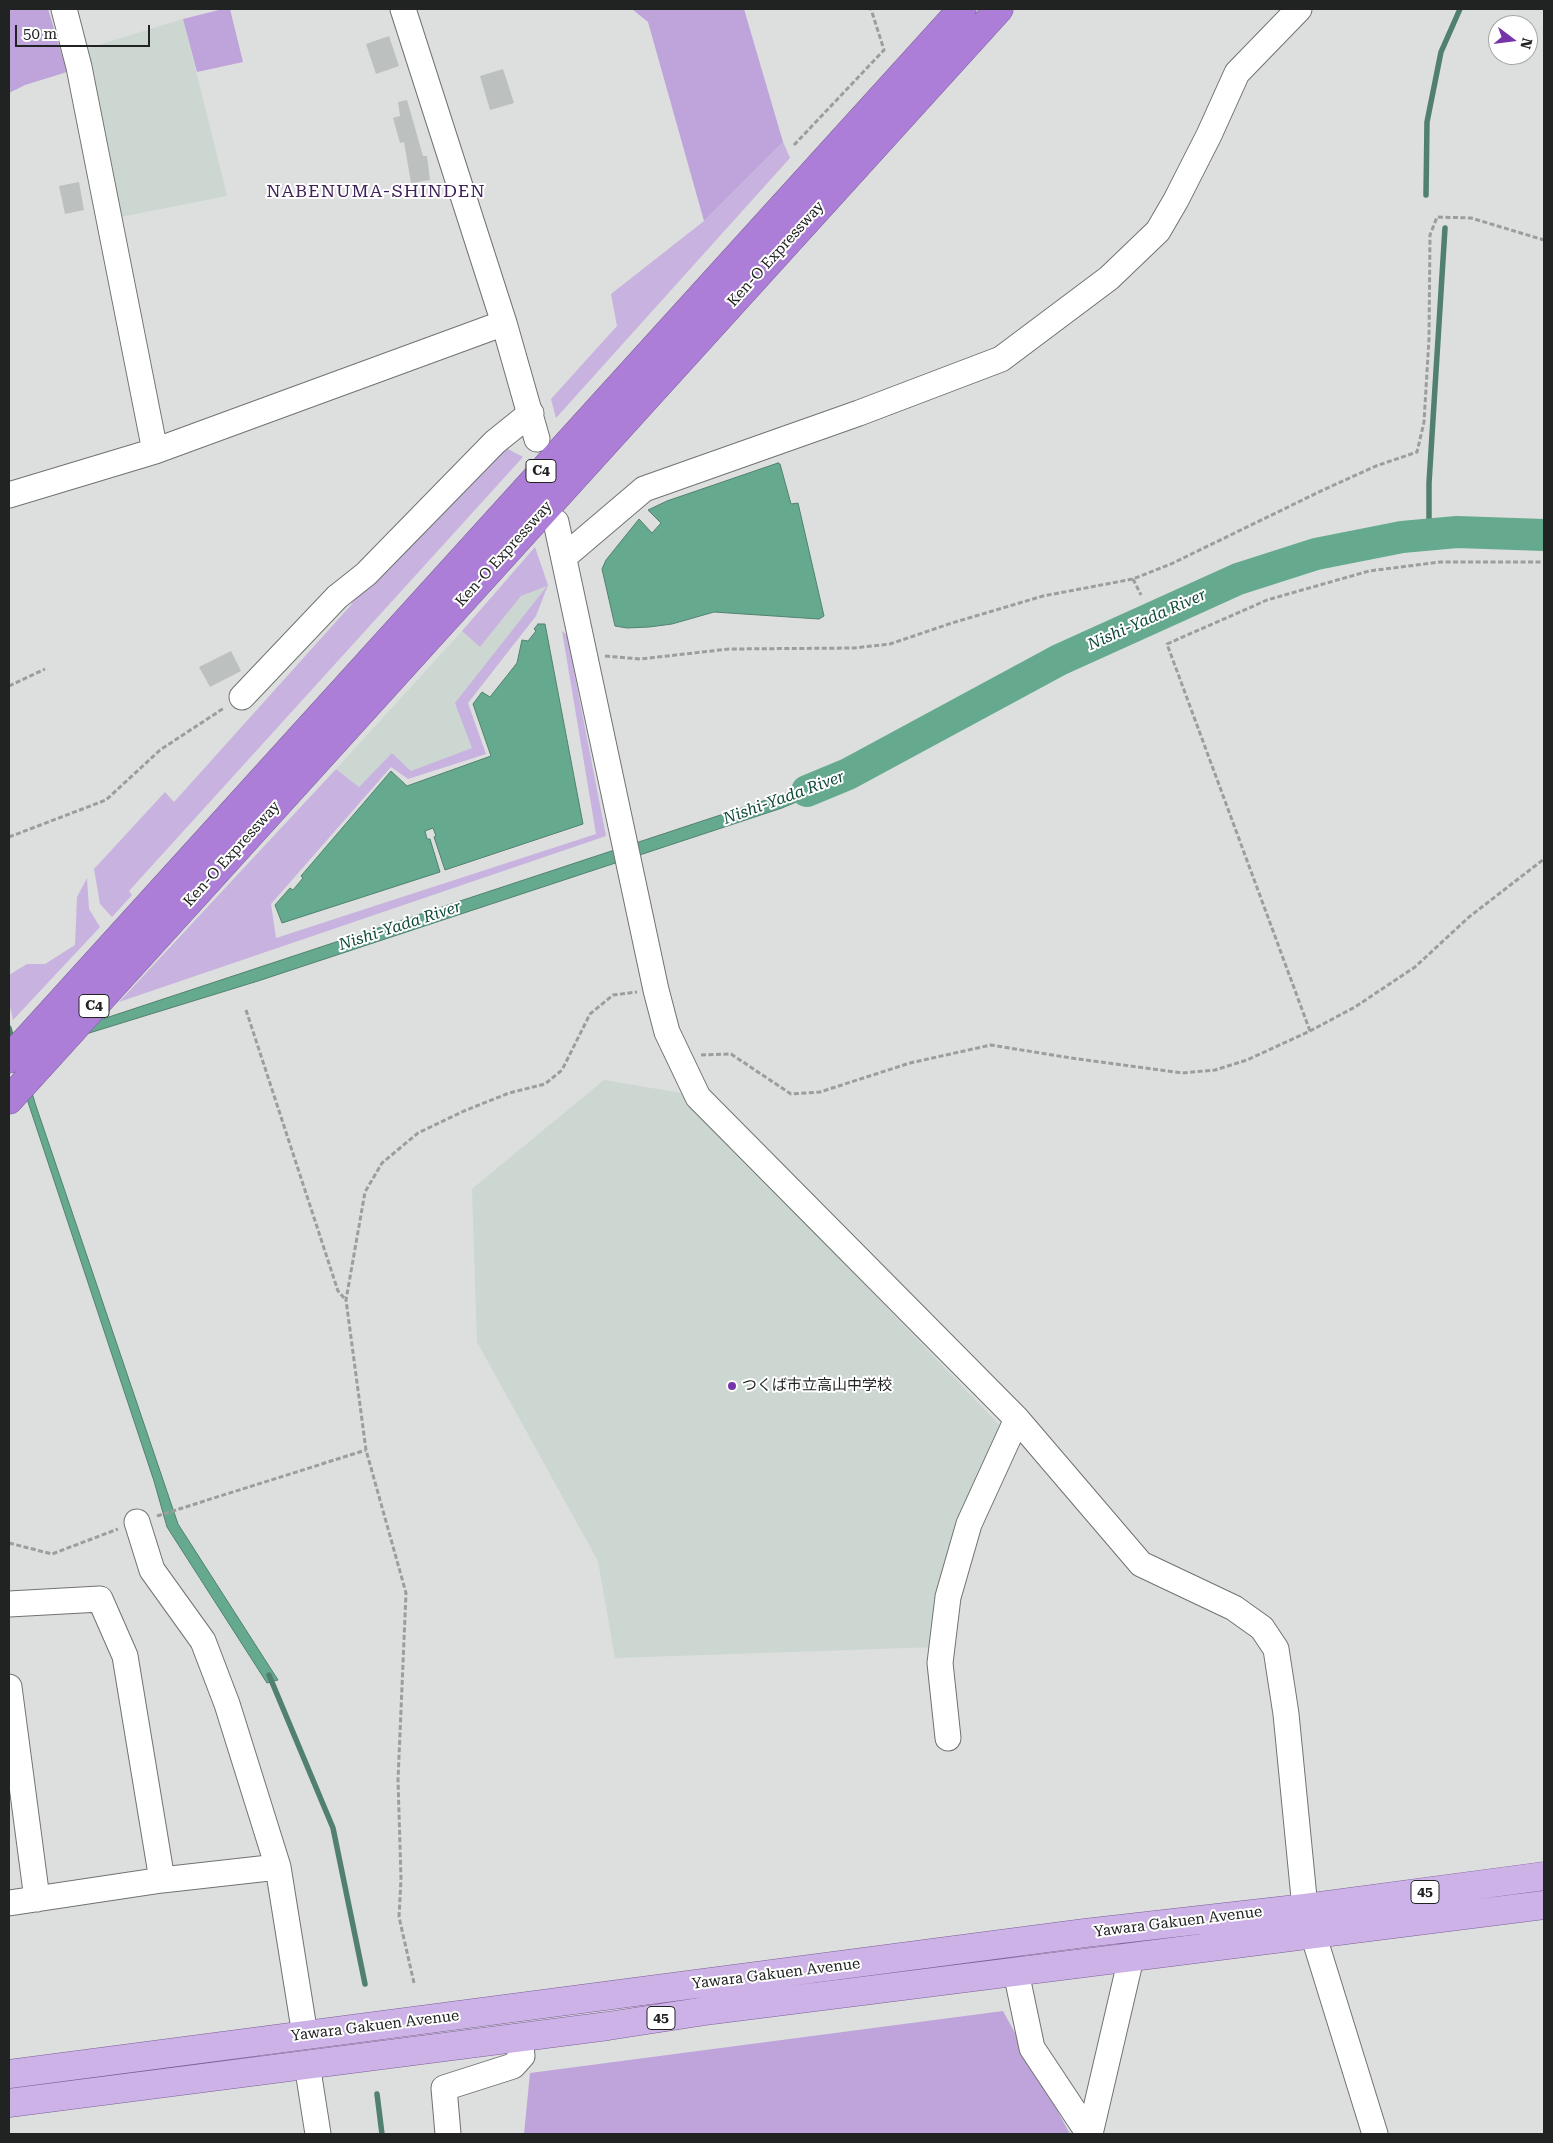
<!DOCTYPE html>
<html>
<head>
<meta charset="utf-8">
<style>
	body { margin:0 }
	#map { position:relative; width:1553px; height:2143px; overflow:hidden; background:#dcdfdd; font-family:"Roboto Serif",serif }
	canvas { display:block }
	.frame { position:absolute; inset:0; border:10px solid #212222; pointer-events:none }
	.north { position:absolute; left:1488px; top:15px; width:50px; height:50px; box-sizing:border-box; background:#fff; border:1px solid #a6a7a7; border-radius:50%; rotate:105deg; font-size:14px; font-weight:700; line-height:20px; text-align:center; color:#212222 }
	.north::after { content:''; display:block; margin:auto; width:18px; height:22px; background:#7634a9; clip-path:polygon(50% 0,100% 100%,50% 72%,0 100%) }
	.scale { position:absolute; left:15px; top:25px; width:135px; height:22px; box-sizing:border-box; border:2px solid #212222; border-top:0; padding-left:6px; font-size:15px; line-height:18px; white-space:nowrap; color:#212222; -webkit-text-stroke:4px #fff; paint-order:stroke }
</style>
</head>
<body>
<div id="map">
<canvas width="1553" height="2143"></canvas>
<div class="frame"></div>
<div class="north">N</div>
<div class="scale">50 m</div>
</div>
<script>
const ctx = document.querySelector('canvas').getContext('2d');
ctx.lineJoin = 'round';
function paint(path, color) {
  ctx.fillStyle = color;
  ctx.fill(path, 'evenodd');
}
function toPath(rows) {
  const path = new Path2D();
  for (const r of rows) {
    path.moveTo(r[0], r[1]);
    for (let i = 2; i < r.length; i += 2) path.lineTo(r[i], r[i + 1]);
  }
  return path;
}
function stroke(path, color, width, dash) {
  ctx.strokeStyle = color;
  ctx.lineWidth = width;
  ctx.lineCap = dash ? 'butt' : 'round';
  ctx.setLineDash(dash || []);
  ctx.stroke(path);
}
function write(font, color, halo, rows, align = 'center') {
  ctx.font = font + ' "Roboto Serif","Noto Sans JP",serif';
  ctx.lineWidth = 4;
  ctx.setLineDash([]);
  ctx.textBaseline = 'middle';
  ctx.strokeStyle = halo;
  ctx.fillStyle = color;
  for (const [text, x, y, turn = 0] of rows) {
    ctx.save();
    ctx.translate(x, y);
    ctx.rotate((+turn || 0) * Math.PI / 180);
    ctx.textAlign = isNaN(turn) ? turn : align;
    if (halo) ctx.strokeText(text, 0, 0);
    ctx.fillText(text, 0, 0);
    ctx.restore();
  }
}
const built = toPath([
	[183,19,227,196,120,217,85,49],
	[548,585,456,703,473,748,411,771,392,753,359,787,336,769,462,631,480,647,521,596],
	[604,1080,681,1093,1005,1431,936,1647,615,1658,598,1561,477,1342,472,1189]
]);
const green = toPath([
	[783,142,790,158,556,418,551,399,617,326,611,294,704,221],
	[508,449,523,457,129,891,132,895,112,917,100,904,94,869,165,792,174,802,351,605,356,596,494,454],
	[535,547,548,585,536,616,468,703,486,754,408,779,391,767,271,904,276,938,596,834,562,631,567,635,606,836,119,1002,336,769,359,787,392,753,411,771,472,748,455,703,547,586,521,596,480,647,462,631],
	[87,878,89,909,100,927,13,1020,9,1002,9,975,27,964,45,964,75,945,77,897]
]);
const forest = toPath([
	[9,9,48,9,67,72,25,85,9,93],
	[223,9,230,9,243,62,197,72,183,19],
	[632,9,744,9,783,142,704,221,648,22],
	[1003,2011,1070,2134,524,2134,530,2073]
]);
const water = toPath([
	[778,463,780,464,791,504,798,503,824,616,819,619,714,612,672,624,649,627,627,628,615,626,602,569,606,560,639,519,652,533,661,523,648,510,667,501,778,463],
	[538,624,545,624,583,824,445,870,434,837,436,836,433,828,425,831,427,839,430,839,440,872,282,923,275,905,290,888,293,890,303,878,301,876,391,771,407,786,491,756,473,704,482,692,490,697,517,663,522,640,528,641,536,631,534,629,538,624],
	[846,769,851,779,782,808,258,981,21,1054,35,1103,178,1524,278,1680,267,1683,167,1527,154,1481,13,1057,9,1050,778,796,846,769]
]);
const stream = toPath([
	[1426,195,1427,122,1441,52,1460,9],
	[1429,535,1429,483,1445,228],
	[9,1028,13,1043],
	[269,1675,333,1828,365,1984],
	[377,2094,382,2134]
]);
const river = toPath([
	[807,791,848,774,1059,660,1238,579,1316,554,1402,537,1457,532,1544,535]
]);
const building = toPath([
	[389,36,399,66,376,74,366,44],
	[503,69,514,103,490,110,480,76],
	[407,100,423,156,427,156,430,180,411,183,404,142,400,143,393,118,400,116,398,102],
	[79,182,84,210,65,214,59,186],
	[231,651,241,671,210,687,199,667]
]);
const path = toPath([
	[794,145,884,50,871,9],
	[1133,579,1141,595],
	[605,656,640,659,729,649,854,648,890,644,952,623,1043,596,1133,579,1171,564,1323,490,1376,466,1417,452,1424,422,1429,339,1430,235,1437,217,1471,218,1544,240],
	[9,686,45,669],
	[9,837,106,800,160,750,224,708],
	[246,1010,338,1291,345,1299],
	[1310,1031,1167,644,1267,600,1369,571,1440,562,1544,562],
	[701,1055,731,1054,791,1094,820,1092,910,1063,991,1045,1071,1058,1182,1073,1215,1070,1247,1060,1310,1031,1355,1007,1415,967,1469,917,1544,859],
	[157,1516,366,1450],
	[9,1543,52,1554,118,1529],
	[414,1983,399,1917,401,1879,398,1780,406,1593,366,1450,346,1300,365,1192,382,1163,418,1133,464,1111,509,1093,545,1084,562,1070,590,1014,613,995,637,992]
]);
const minor = toPath([
	[64,9,79,67,155,451],
	[403,9,504,323,537,439],
	[9,495,155,451,504,323],
	[556,522,656,990,667,1032,698,1097,1017,1419,1141,1564,1234,1608,1262,1628,1276,1649,1286,1714,1305,1908,1375,2134],
	[564,557,644,489,859,413,1001,359,1109,278,1158,231,1176,200,1209,135,1237,73,1299,9],
	[242,697,337,597,366,574,495,442,531,413],
	[137,1522,152,1570,203,1641,227,1704,278,1867,305,2035],
	[9,1604,100,1599,125,1656,162,1880],
	[9,1687,37,1899],
	[948,1738,940,1663,948,1597,969,1524,1017,1419],
	[9,1903,162,1880,278,1867],
	[1016,1972,1032,2048,1089,2134],
	[307,2064,318,2134],
	[448,2134,444,2088,513,2066,522,2056,520,2037],
	[1090,2134,1131,1958]
]);
const major = toPath([
	[9,2074,1085,1933,1305,1908,1544,1876],
	[9,2103,608,2026,712,2010,1544,1905]
]);
const highway = toPath([
	[9,1059,962,9],
	[9,1100,999,9]
]);
const markers = [
	[732,1386,5,"#7634a9"]
];
const shields = [
	[541,471,30],
	[94,1006,30],
	[1425,1892,28],
	[661,2018,28]
];
const shieldNames = [
	["C4",541,471],
	["C4",94,1006],
	["45",1425,1892],
	["45",661,2018]
];
const streetNames = [
	["Ken-O Expressway",776,254,-48],
	["Ken-O Expressway",504,554,-48],
	["Ken-O Expressway",232,854,-48],
	["Yawara Gakuen Avenue",1178,1922,-7],
	["Yawara Gakuen Avenue",776,1974,-7],
	["Yawara Gakuen Avenue",375,2026,-7]
];
const poiNames = [
	["つくば市立高山中学校",742,1386]
];
const waterNames = [
	["Nishi-Yada River",1147,620,-24],
	["Nishi-Yada River",784,798,-20],
	["Nishi-Yada River",400,926,-18]
];
const quarterNames = [
	["NABENUMA-SHINDEN",376,192]
];
paint(built, '#ccd7d1');
paint(green, '#c8b2df');
paint(forest, '#bea4da');
paint(water, '#65aa8f');
stroke(water, '#51816e', 1);
stroke(stream, '#51816e', 5.5);
stroke(river, '#65aa8f', 32);
paint(building, '#bcc0be');
stroke(minor, '#707372', 27);
stroke(major, '#7b5e98', 29);
stroke(highway, '#7b5e98', 29);
stroke(path, '#9b9e9c', 3, [5, 2.5]);
stroke(minor, '#fff', 25);
stroke(major, '#cdb2e7', 28);
stroke(highway, '#ac7ed7', 28);
for (const [x, y, r, color] of markers) {
  const dot = new Path2D();
  dot.arc(x, y, r, 0, 2 * Math.PI);
  ctx.fillStyle = color;
  ctx.fill(dot);
  stroke(dot, '#fff', 2);
}
for (const [x, y, w] of shields) {
  const box = new Path2D();
  box.roundRect(x - w / 2, y - 11.5, w, 23, 4);
  ctx.fillStyle = '#fff';
  ctx.fill(box);
  stroke(box, '#212222', 1);
}
write('bold 14px', '#212222', null, shieldNames);
write('15px', '#212222', '#fff', streetNames);
write('15px', '#212222', '#fff', poiNames, 'left');
write('italic 16px', '#0d4836', '#fff', waterNames);
ctx.letterSpacing = '1px';
write('18px', '#3f2059', '#fff', quarterNames);
ctx.letterSpacing = '0px';
</script>
</body>
</html>
